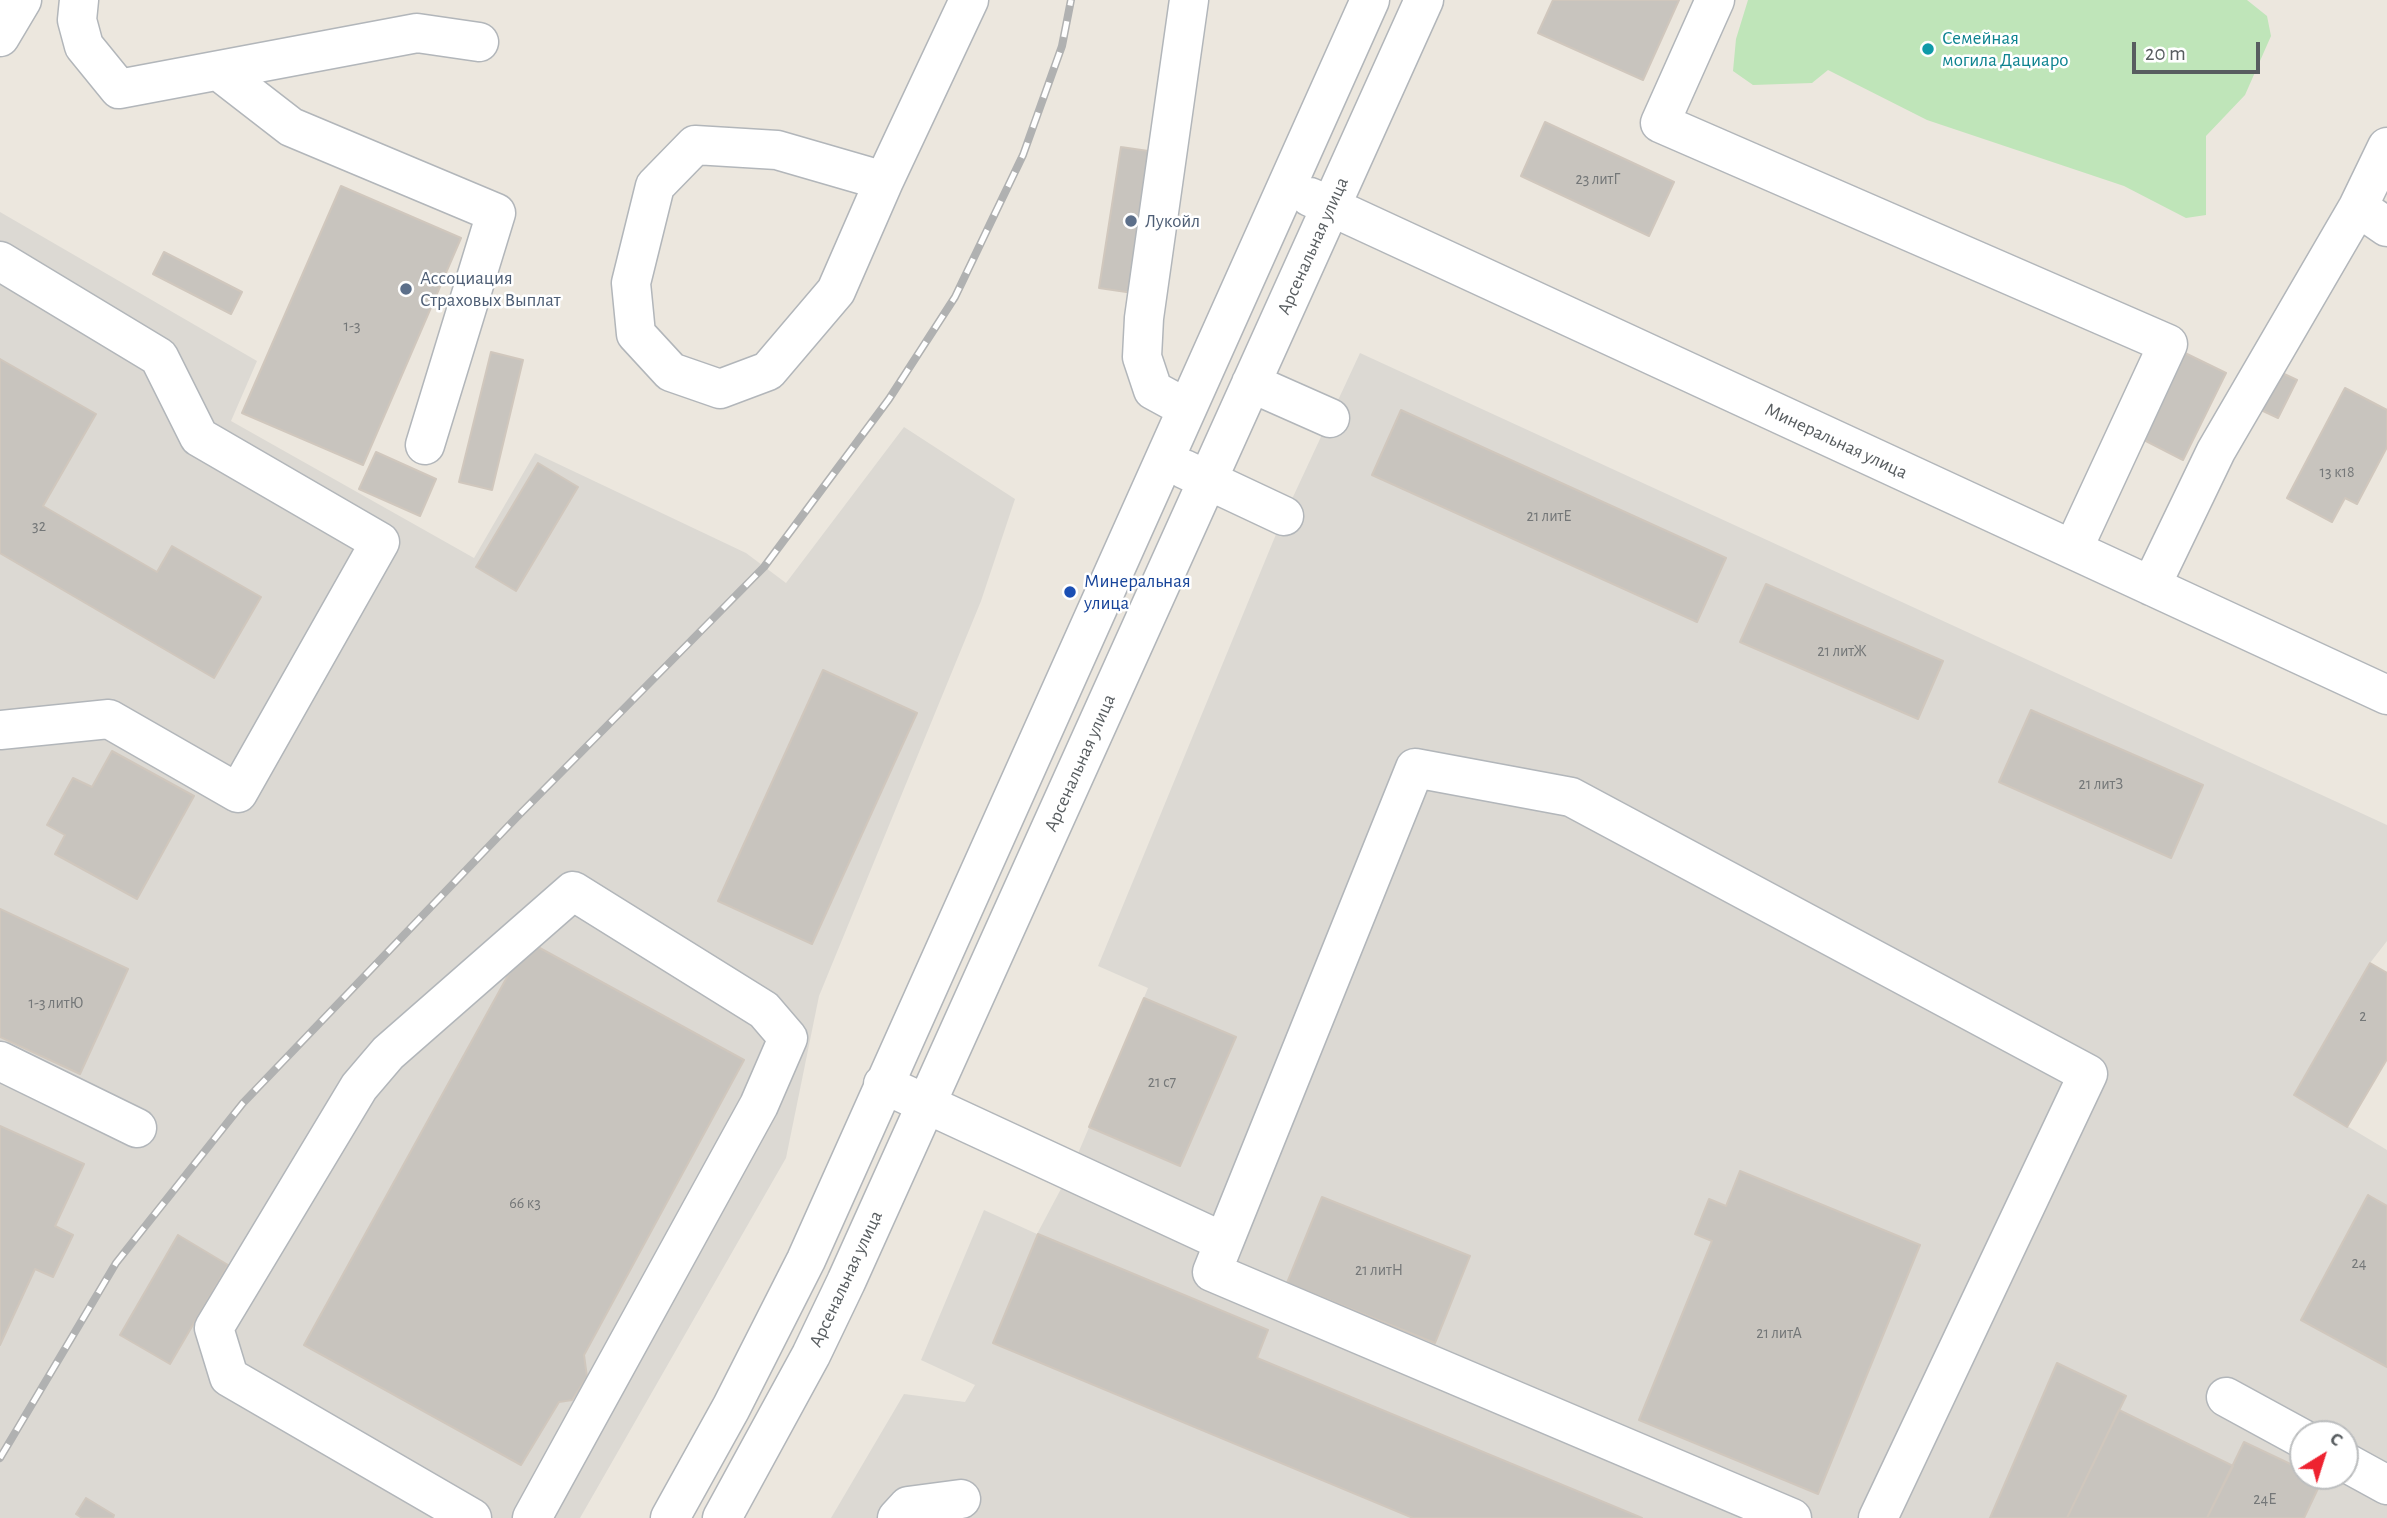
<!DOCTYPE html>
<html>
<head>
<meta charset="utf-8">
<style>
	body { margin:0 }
	#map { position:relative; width:2387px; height:1518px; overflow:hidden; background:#ece7de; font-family:"Alegreya Sans",sans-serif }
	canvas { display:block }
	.north { position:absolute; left:2289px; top:1420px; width:70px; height:70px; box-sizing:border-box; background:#fff; border:2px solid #bcbebf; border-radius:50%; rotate:38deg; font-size:19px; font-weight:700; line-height:28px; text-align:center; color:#585d60 }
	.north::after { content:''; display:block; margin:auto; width:24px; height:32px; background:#ee2230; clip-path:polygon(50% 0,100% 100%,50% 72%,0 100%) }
	.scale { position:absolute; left:2132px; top:42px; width:128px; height:32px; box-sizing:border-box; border:4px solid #585d60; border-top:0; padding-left:9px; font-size:21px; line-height:24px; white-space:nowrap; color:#585d60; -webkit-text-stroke:5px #fff; paint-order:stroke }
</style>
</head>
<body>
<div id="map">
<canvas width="2387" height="1518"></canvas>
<div class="north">С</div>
<div class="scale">20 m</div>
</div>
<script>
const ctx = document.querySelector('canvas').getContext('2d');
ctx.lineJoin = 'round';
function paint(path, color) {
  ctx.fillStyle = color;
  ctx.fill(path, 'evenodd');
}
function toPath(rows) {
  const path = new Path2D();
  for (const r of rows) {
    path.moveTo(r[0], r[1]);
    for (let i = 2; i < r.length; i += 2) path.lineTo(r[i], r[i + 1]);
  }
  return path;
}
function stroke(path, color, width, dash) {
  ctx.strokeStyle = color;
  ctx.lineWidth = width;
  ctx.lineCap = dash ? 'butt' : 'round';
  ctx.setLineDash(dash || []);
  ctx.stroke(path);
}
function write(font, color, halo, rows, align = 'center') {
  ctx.font = font + ' "Alegreya Sans",sans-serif';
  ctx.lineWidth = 5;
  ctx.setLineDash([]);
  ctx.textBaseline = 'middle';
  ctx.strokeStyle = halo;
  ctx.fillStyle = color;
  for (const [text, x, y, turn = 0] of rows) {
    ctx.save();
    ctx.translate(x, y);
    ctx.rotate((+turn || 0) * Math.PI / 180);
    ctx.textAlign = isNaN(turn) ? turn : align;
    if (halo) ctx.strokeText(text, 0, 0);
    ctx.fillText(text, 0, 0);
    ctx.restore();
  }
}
const industrial = toPath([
	[0,212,257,361,231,421,474,558,535,453,746,553,786,583,904,427,1015,499,981,601,819,996,786,1158,580,1518,0,1518],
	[1360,353,2387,825,2387,941,2370,963,2294,1094,2387,1150,2387,1518,831,1518,904,1394,965,1402,975,1385,921,1360,984,1210,1037,1234,1071,1170,1148,988,1098,966,1279,527],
	[2303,1434,2345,1434,2345,1476,2303,1476]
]);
const green = toPath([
	[1748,0,2247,0,2267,16,2271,36,2245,95,2206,136,2206,215,2186,218,2124,186,1927,120,1828,70,1812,83,1753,85,1733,71,1736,39]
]);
const building = toPath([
	[1553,0,1679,0,1643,80,1538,33,1553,0],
	[1545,122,1674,182,1649,236,1521,176,1545,122],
	[1121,147,1162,153,1140,294,1099,288,1121,147],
	[341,186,461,238,363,465,242,413,341,186],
	[164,252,242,292,231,314,153,274,164,252],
	[491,352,523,360,492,490,459,482,491,352],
	[2185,353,2226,373,2183,460,2142,439,2185,353],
	[0,359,96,414,43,506,157,572,172,546,261,597,214,678,0,553,0,359],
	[2280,372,2297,380,2278,418,2261,410,2280,372],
	[2345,388,2387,410,2387,447,2357,504,2345,498,2332,522,2287,498,2345,388],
	[1401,410,1726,558,1697,622,1372,475,1401,410],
	[376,452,436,479,420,516,359,489,376,452],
	[538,463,578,487,516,591,476,567,538,463],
	[1766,584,1943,661,1918,719,1740,642,1766,584],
	[823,670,917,713,812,944,718,901,823,670],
	[2031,710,2203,785,2171,858,1999,782,2031,710],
	[112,751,194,796,137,899,55,854,65,835,47,825,73,778,92,787,112,751],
	[0,909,128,969,80,1074,0,1037,0,909],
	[527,941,744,1060,584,1355,587,1377,572,1400,559,1402,521,1465,304,1345,527,941],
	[2370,963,2387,973,2387,1059,2347,1127,2294,1095,2370,963],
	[1144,998,1236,1037,1180,1166,1089,1127,1144,998],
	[0,1126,84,1164,55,1226,73,1235,53,1277,35,1269,0,1345,0,1126],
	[1740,1171,1920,1245,1818,1494,1639,1420,1712,1241,1695,1234,1709,1199,1726,1206,1740,1171],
	[2368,1195,2387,1206,2387,1367,2301,1320,2368,1195],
	[1322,1197,1470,1256,1435,1343,1287,1283,1322,1197],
	[1038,1234,1268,1330,1257,1358,1642,1518,1413,1518,993,1343,1038,1234],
	[178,1235,228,1265,170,1364,120,1335,178,1235],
	[2057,1363,2126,1396,2067,1518,1990,1518,2057,1363],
	[2119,1410,2233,1466,2207,1518,2067,1518,2119,1410],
	[2244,1442,2303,1470,2303,1476,2315,1476,2322,1480,2304,1518,2207,1518,2244,1442],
	[86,1498,114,1515,113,1518,82,1518,76,1514,86,1498]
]);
const minor = toPath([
	[79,0,77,20,84,46,119,89,417,33,479,42],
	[1715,0,1660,123,2168,344,2073,549],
	[0,37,22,0],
	[220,72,291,127,496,213,425,445],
	[884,181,777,150,695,145,655,186,631,283,636,334,671,372,720,389,768,371,836,291,884,181,969,0],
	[1310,197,2387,695],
	[2358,207,2387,227],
	[0,261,159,357,199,437,380,542,238,793,109,719,0,730],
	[1251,383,1330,418],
	[1186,408,1153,390,1142,357,1144,318,1189,0],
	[1184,469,1284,516],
	[2151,586,2216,451,2358,207,2387,147],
	[0,1061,137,1128],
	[883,1084,1224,1242,1415,768,1571,797,2088,1074,1878,1518],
	[1224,1242,1212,1272,1792,1518],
	[2226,1397,2303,1439],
	[2345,1462,2387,1485],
	[472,1518,229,1377,214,1328,359,1087,388,1053,573,891,764,1010,788,1038,759,1105,532,1518],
	[670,1518,731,1408,806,1260,1370,0],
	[722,1518,811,1355,846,1282,1424,0],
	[897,1518,908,1506,961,1499]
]);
const rail = toPath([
	[0,1458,116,1263,243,1103,516,818,764,567,889,399,955,297,1023,155,1062,46,1071,0]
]);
const markers = [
	[1928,49,7,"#0f9aa8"],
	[1131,221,7,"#5c6f8a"],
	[406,289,7,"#5c6f8a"],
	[1070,592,7,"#1a4fb4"]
];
const numberNames = [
	["23 литГ",1598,179],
	["1-3",352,326],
	["13 к18",2337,472],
	["21 литЕ",1549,516],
	["32",39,526],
	["21 литЖ",1842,651],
	["21 литЗ",2101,784],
	["1-3 литЮ",56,1003],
	["2",2363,1016],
	["21 с7",1162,1082],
	["66 к3",525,1203],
	["24",2359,1263],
	["21 литН",1379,1270],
	["21 литА",1779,1333],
	["24Е",2265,1499]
];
const cultureNames = [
	["Семейная",1942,38],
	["могила Дациаро",1942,60]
];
const serviceNames = [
	["Лукойл",1145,221],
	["Ассоциация",420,278],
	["Страховых Выплат",420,300]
];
const streetNames = [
	["Арсенальная улица",1313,246,-66],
	["Минеральная улица",1836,441,25],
	["Арсенальная улица",1080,763,-66],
	["Арсенальная улица",846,1279,-65]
];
const transitNames = [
	["Минеральная",1084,581],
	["улица",1084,603]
];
paint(industrial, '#dcd9d3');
paint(green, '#bfe5b9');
paint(building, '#c8c4be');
stroke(building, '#d0c7bd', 2);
stroke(minor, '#b2b6ba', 41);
stroke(minor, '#fff', 38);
stroke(rail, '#b0b1b1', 8);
stroke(rail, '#fff', 5, [16]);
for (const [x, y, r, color] of markers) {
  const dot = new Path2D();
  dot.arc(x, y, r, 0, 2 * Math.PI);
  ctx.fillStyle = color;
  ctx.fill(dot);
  stroke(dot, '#fff', 2.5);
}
write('16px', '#747778', null, numberNames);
write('19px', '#0d838f', '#fff', cultureNames, 'left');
write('19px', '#4e5e75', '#fff', serviceNames, 'left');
write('19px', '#585d60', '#fff', streetNames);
write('19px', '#164399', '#fff', transitNames, 'left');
</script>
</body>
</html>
